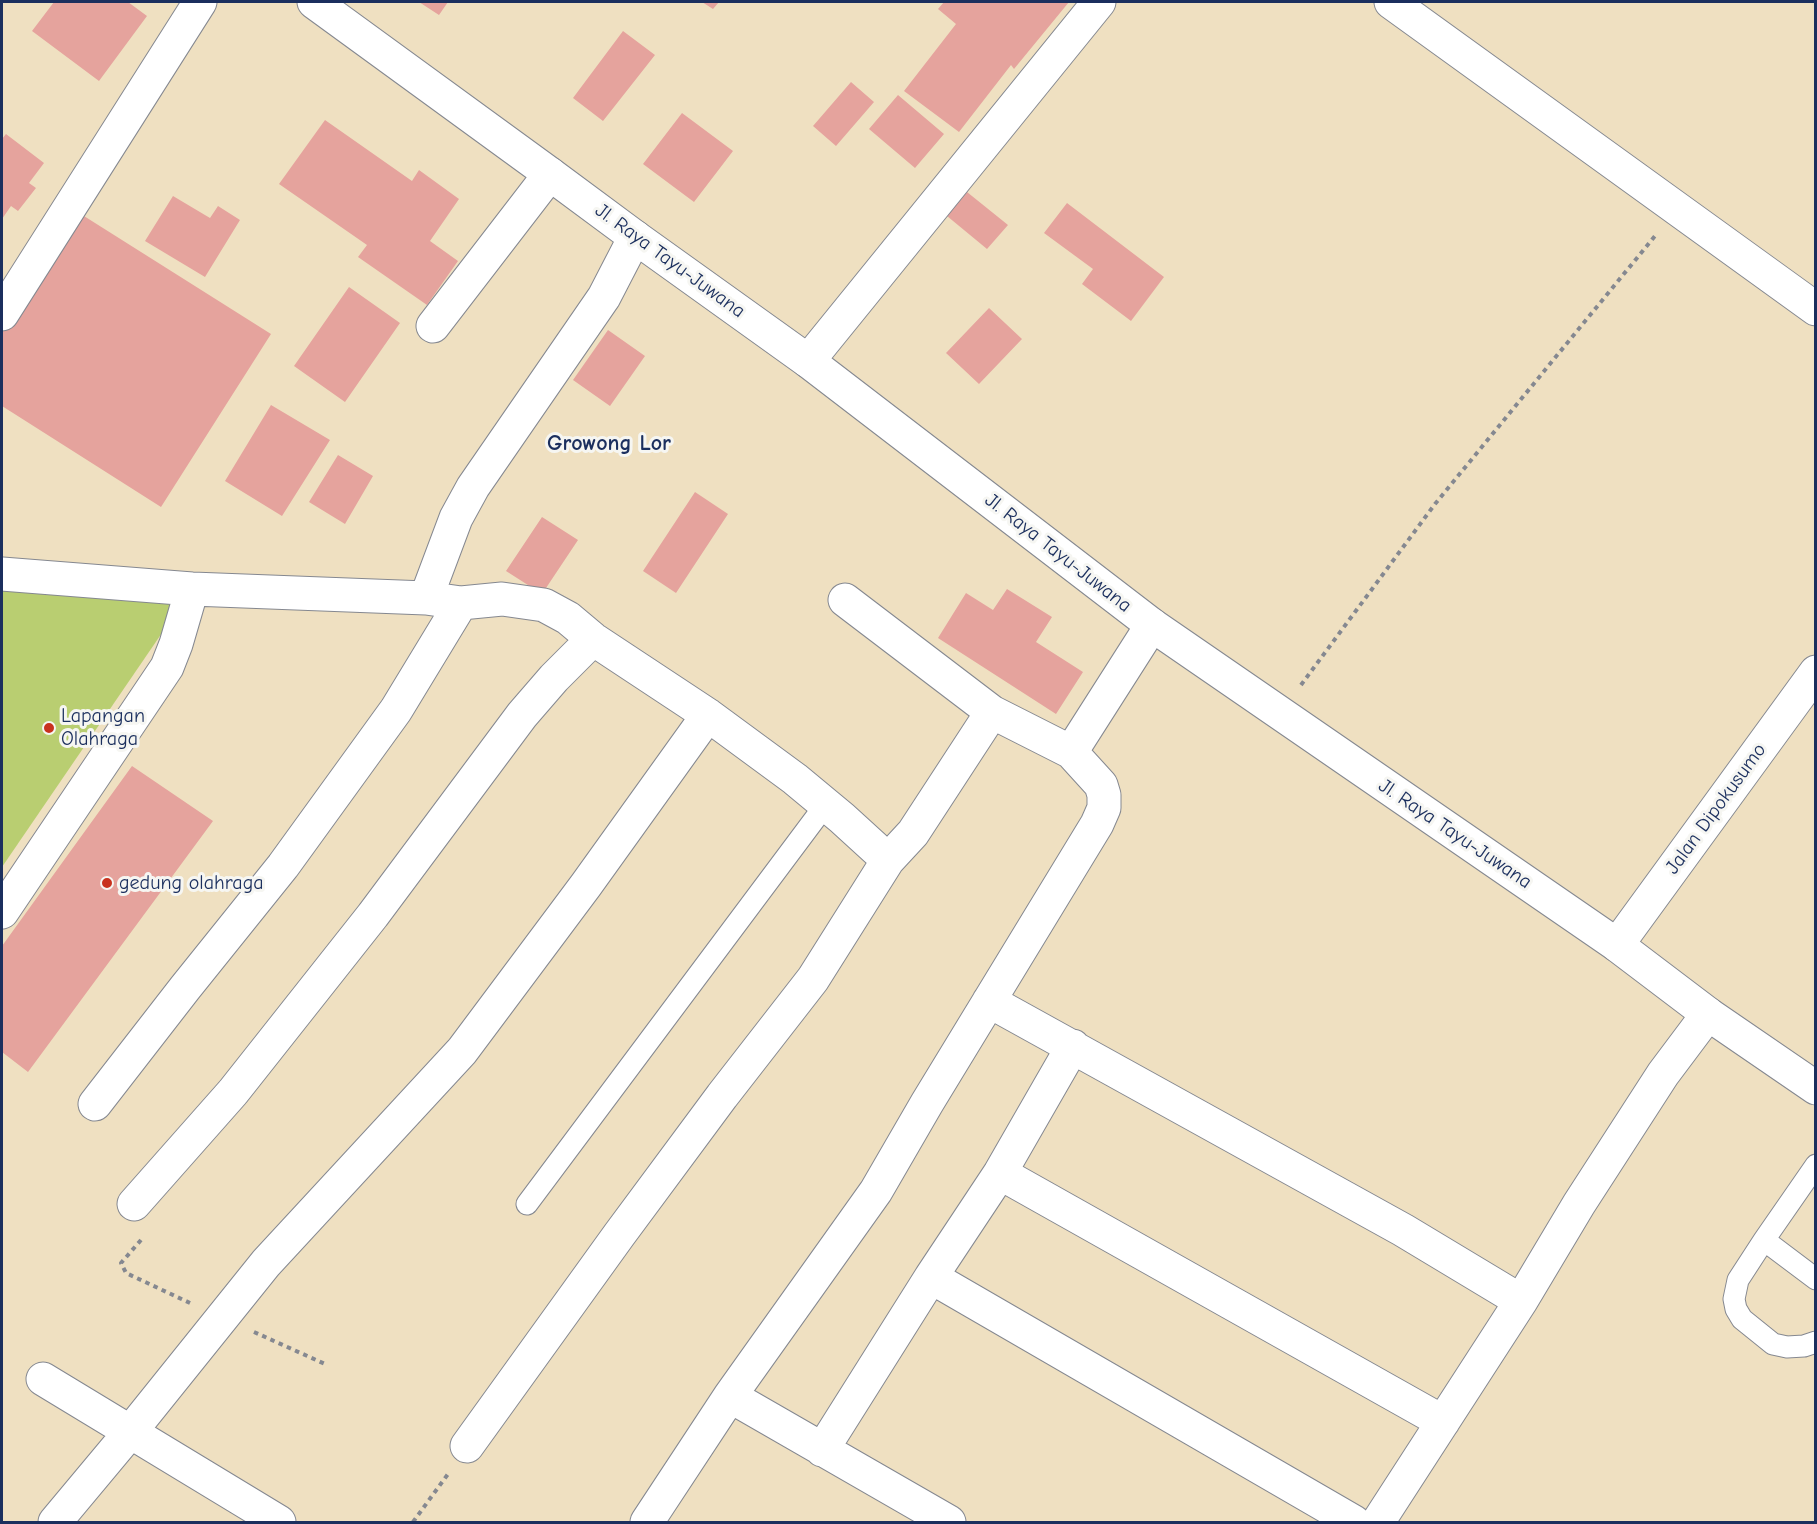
<!DOCTYPE html>
<html>
<head>
<meta charset="utf-8">
<style>
	body { margin:0 }
	#map { position:relative; width:1817px; height:1524px; overflow:hidden; background:#efe0c1; font-family:"Comic Neue",sans-serif }
	canvas { display:block }
	.frame { position:absolute; inset:0; border:3px solid #1b2f5e; pointer-events:none }
</style>
</head>
<body>
<div id="map">
<canvas width="1817" height="1524"></canvas>
<div class="frame"></div>
</div>
<script>
const ctx = document.querySelector('canvas').getContext('2d');
ctx.lineJoin = 'round';
function paint(path, color) {
  ctx.fillStyle = color;
  ctx.fill(path, 'evenodd');
}
function toPath(rows) {
  const path = new Path2D();
  for (const r of rows) {
    path.moveTo(r[0], r[1]);
    for (let i = 2; i < r.length; i += 2) path.lineTo(r[i], r[i + 1]);
  }
  return path;
}
function stroke(path, color, width, dash) {
  ctx.strokeStyle = color;
  ctx.lineWidth = width;
  ctx.lineCap = dash ? 'butt' : 'round';
  ctx.setLineDash(dash || []);
  ctx.stroke(path);
}
function write(font, color, halo, rows, align = 'center') {
  ctx.font = font + ' "Comic Neue",sans-serif';
  ctx.lineWidth = 6;
  ctx.setLineDash([]);
  ctx.textBaseline = 'middle';
  ctx.strokeStyle = halo;
  ctx.fillStyle = color;
  for (const [text, x, y, turn = 0] of rows) {
    ctx.save();
    ctx.translate(x, y);
    ctx.rotate((+turn || 0) * Math.PI / 180);
    ctx.textAlign = isNaN(turn) ? turn : align;
    if (halo) ctx.strokeText(text, 0, 0);
    ctx.fillText(text, 0, 0);
    ctx.restore();
  }
}
const green = toPath([
	[2,575,192,589,2,867]
]);
const building = toPath([
	[54,2,128,2,147,16,99,81,32,31],
	[419,2,448,2,439,15],
	[702,2,719,2,713,9],
	[944,2,1069,2,1014,69,1011,65,959,132,904,91,956,24,938,9],
	[623,31,655,55,603,121,573,98],
	[851,82,874,102,836,146,813,126],
	[898,95,944,134,915,168,869,129],
	[682,113,733,151,694,202,643,164],
	[325,120,412,181,419,170,459,199,430,241,458,261,427,305,358,257,367,245,279,184],
	[6,134,44,163,29,183,36,188,18,211,11,206,2,219,2,139],
	[967,192,1008,225,987,249,947,216],
	[173,196,210,218,218,206,240,220,205,277,145,241],
	[1067,203,1164,277,1131,321,1082,284,1093,269,1044,233],
	[76,211,271,334,161,507,2,406,2,327],
	[349,287,400,323,345,402,294,366],
	[989,308,1022,339,979,384,946,353],
	[608,330,645,356,610,406,573,380],
	[271,405,330,440,282,516,225,481],
	[338,455,373,476,345,524,309,502],
	[695,492,728,514,676,593,643,571],
	[542,517,578,540,542,594,506,571],
	[1007,589,1052,617,1036,642,1083,672,1056,714,938,638,966,593,993,610],
	[132,766,213,821,28,1072,2,1052,2,946]
]);
const path = toPath([
	[1301,685,1435,504,1655,236],
	[141,1240,121,1263,126,1273,190,1303],
	[254,1332,325,1364],
	[413,1522,448,1474]
]);
const service = toPath([
	[1816,1165,1764,1240,1738,1280,1734,1299,1736,1309,1742,1319,1773,1344,1787,1347,1804,1346,1816,1342],
	[527,1204,826,804],
	[1764,1240,1816,1279]
]);
const minor = toPath([
	[1391,2,1816,309],
	[2,314,200,2],
	[433,326,550,174],
	[808,361,1099,2],
	[2,574,192,589,426,598,461,603,502,599,544,605,568,618,593,639,708,715,795,779,842,818,888,860,913,833,992,712],
	[426,598,456,518,473,487,604,297,635,237],
	[845,600,992,712,1071,752],
	[2,912,167,667,176,644,192,589],
	[1617,945,1816,672],
	[989,1001,1403,1230,1521,1301],
	[95,1104,185,988,283,866,396,710,461,603],
	[1000,1173,1443,1422],
	[134,1204,233,1092,373,915,522,715,554,678,593,639],
	[931,1277,1354,1522],
	[43,1379,279,1522],
	[730,1396,949,1522],
	[467,1446,619,1235,722,1096,813,979,888,860],
	[822,1450,931,1277,1000,1173,1073,1046],
	[55,1522,131,1431,266,1263,462,1051,586,885,708,715],
	[647,1522,730,1396,876,1191,927,1103,1097,824,1104,808,1104,795,1101,785,1071,752,1152,625],
	[1378,1522,1521,1301,1579,1204,1663,1074,1708,1014]
]);
const secondary = toPath([
	[314,2,550,174,635,237,808,361,1152,625,1617,945,1708,1014,1816,1088]
]);
const markers = [
	[49,728,6,"#c8321e"],
	[107,883,6,"#c8321e"]
];
const streetNames = [
	["Jl. Raya Tayu-Juwana",670,261,36],
	["Jl. Raya Tayu-Juwana",1058,553,38],
	["Jalan Dipokusumo",1716,809,-54],
	["Jl. Raya Tayu-Juwana",1455,834,34]
];
const poiNames = [
	["Lapangan",61,716],
	["Olahraga",61,739],
	["gedung olahraga",119,883]
];
const quarterNames = [
	["Growong Lor",609,444]
];
paint(green, '#b9ce71');
paint(building, '#e5a39d');
stroke(service, '#858890', 23);
stroke(minor, '#858890', 35);
stroke(secondary, '#858890', 35);
stroke(path, '#858890', 4, [4.5, 4.5]);
stroke(service, '#fff', 21);
stroke(minor, '#fff', 33);
stroke(secondary, '#fff', 33);
for (const [x, y, r, color] of markers) {
  const dot = new Path2D();
  dot.arc(x, y, r, 0, 2 * Math.PI);
  ctx.fillStyle = color;
  ctx.fill(dot);
  stroke(dot, '#f6f6f2', 2);
}
write('20px', '#1b2f5e', '#f6f6f2', streetNames);
write('20px', '#1b2f5e', '#f6f6f2', poiNames, 'left');
write('bold 22px', '#1b2f5e', '#f6f6f2', quarterNames);
</script>
</body>
</html>
